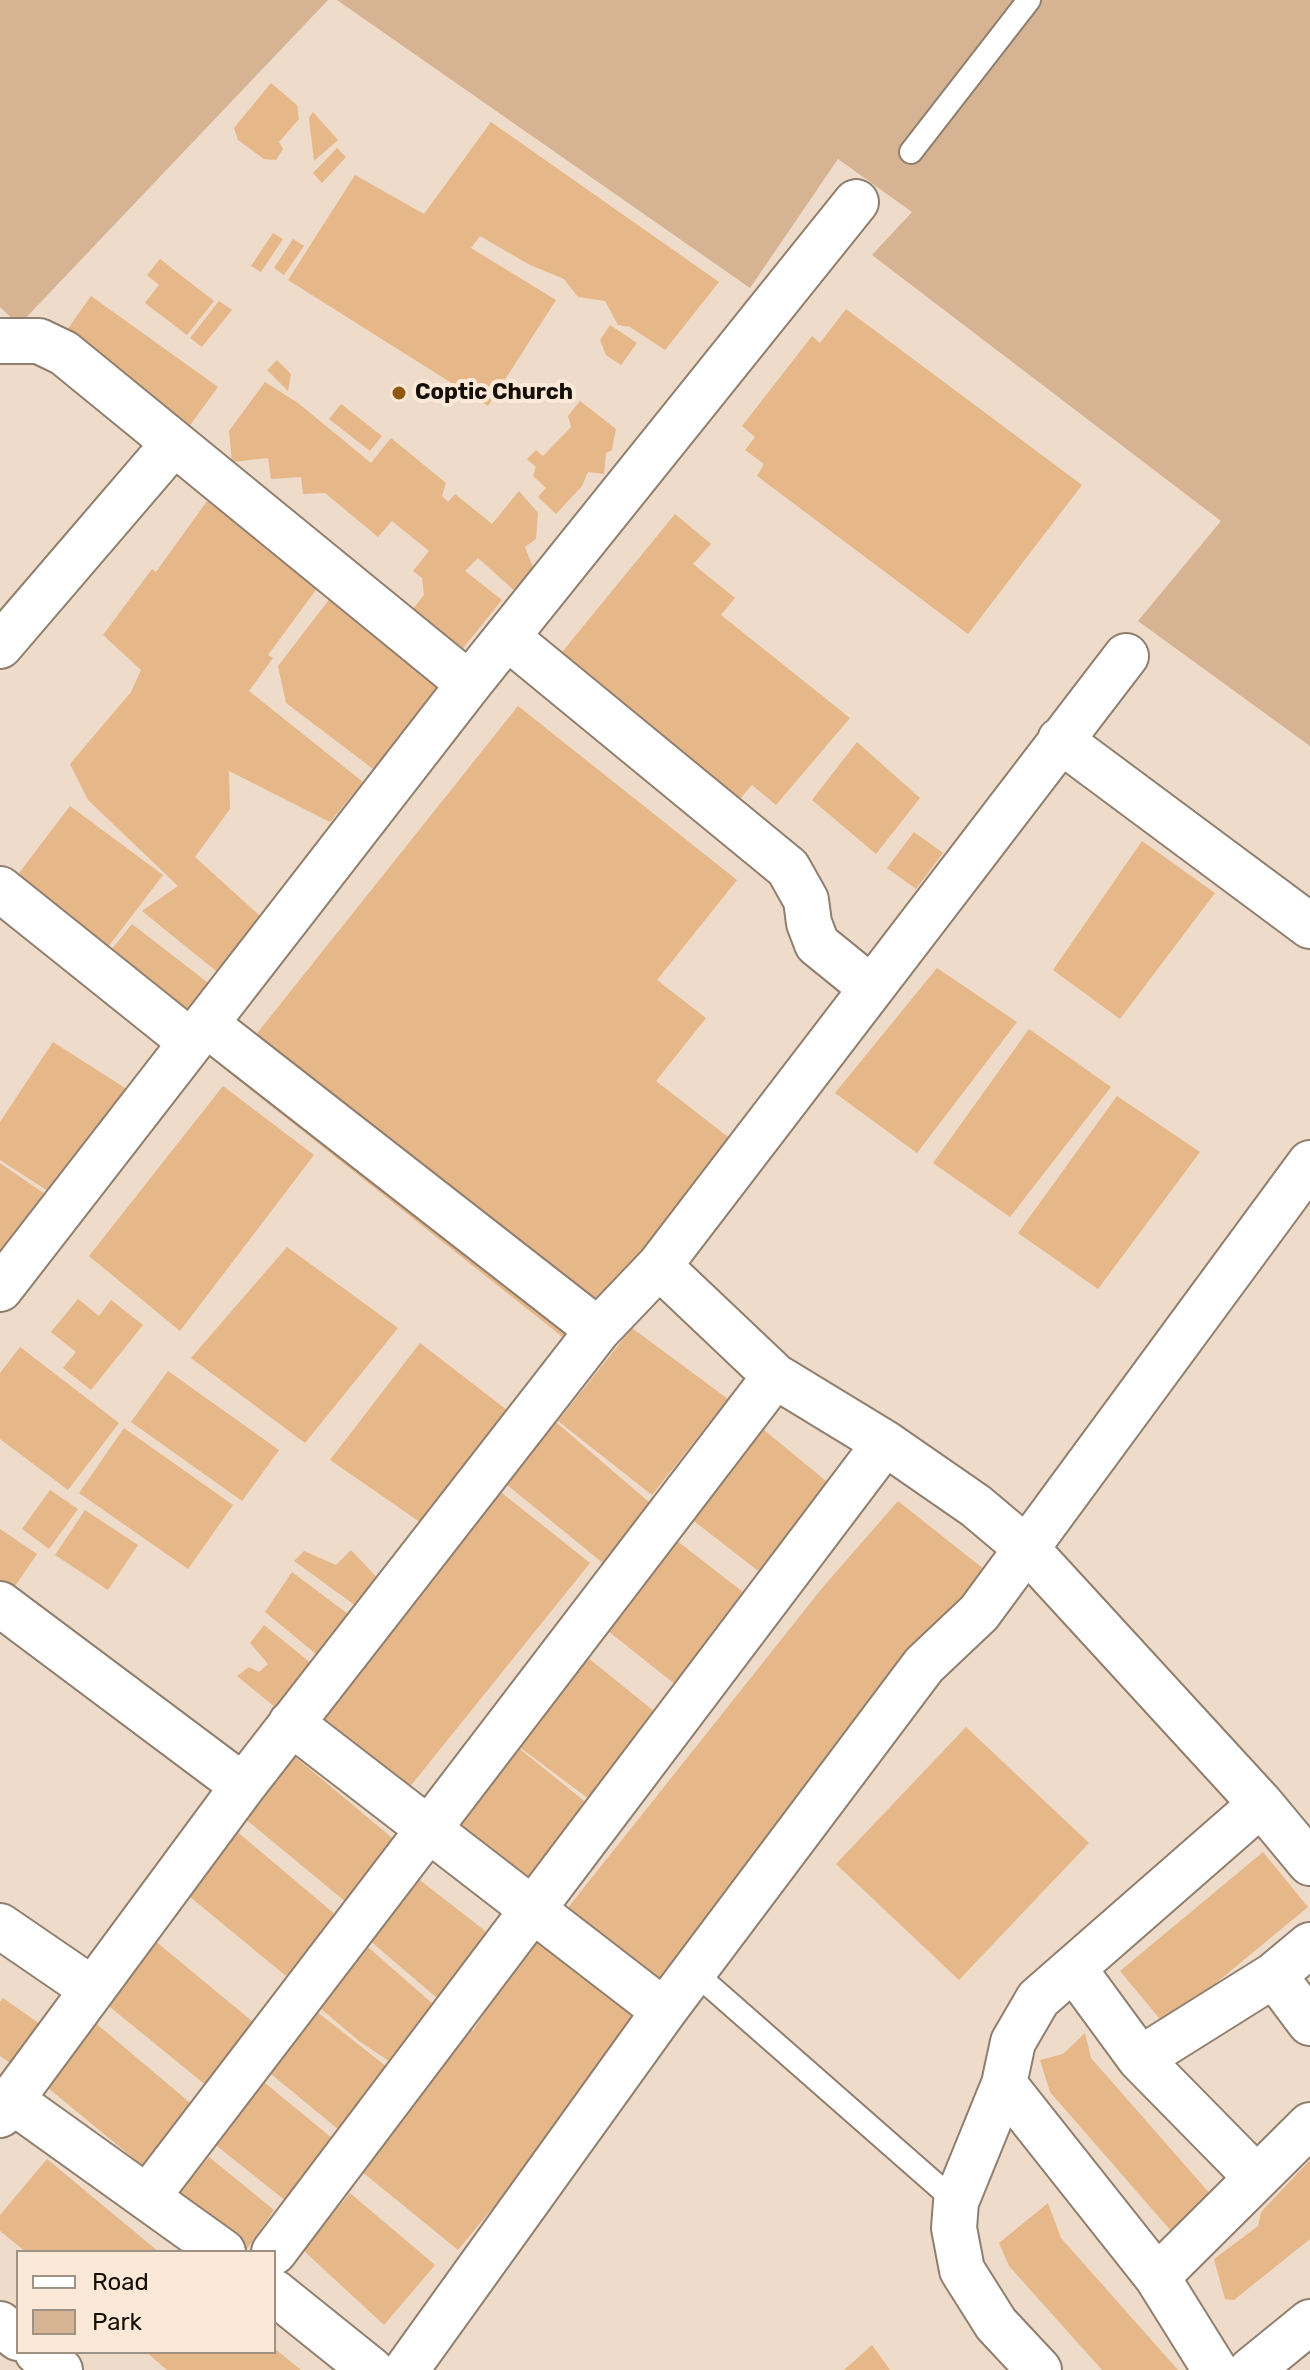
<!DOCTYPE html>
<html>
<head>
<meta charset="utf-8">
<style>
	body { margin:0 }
	#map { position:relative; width:1310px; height:2370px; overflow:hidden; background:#eedbc9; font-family:Rubik,sans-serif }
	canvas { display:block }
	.legend { position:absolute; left:16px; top:2250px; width:260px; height:104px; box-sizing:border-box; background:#fbe8d6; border:2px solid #9f9184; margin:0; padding:10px 14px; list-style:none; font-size:24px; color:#150f09 }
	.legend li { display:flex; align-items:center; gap:16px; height:40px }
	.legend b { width:40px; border:2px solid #9f9184 }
</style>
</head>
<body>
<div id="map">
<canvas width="1310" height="2370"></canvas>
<ul class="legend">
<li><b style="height:10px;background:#fff"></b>Road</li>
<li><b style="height:22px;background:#d5b393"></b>Park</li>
</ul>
</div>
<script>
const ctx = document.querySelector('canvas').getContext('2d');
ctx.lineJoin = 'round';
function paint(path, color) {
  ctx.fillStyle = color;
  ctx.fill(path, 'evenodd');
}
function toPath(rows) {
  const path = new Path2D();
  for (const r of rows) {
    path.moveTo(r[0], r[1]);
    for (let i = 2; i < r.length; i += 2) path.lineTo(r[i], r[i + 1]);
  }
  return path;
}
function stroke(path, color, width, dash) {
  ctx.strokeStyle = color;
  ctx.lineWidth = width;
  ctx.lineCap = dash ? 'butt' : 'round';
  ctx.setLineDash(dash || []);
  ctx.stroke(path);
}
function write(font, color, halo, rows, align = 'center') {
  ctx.font = font + ' Rubik,sans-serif';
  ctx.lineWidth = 8;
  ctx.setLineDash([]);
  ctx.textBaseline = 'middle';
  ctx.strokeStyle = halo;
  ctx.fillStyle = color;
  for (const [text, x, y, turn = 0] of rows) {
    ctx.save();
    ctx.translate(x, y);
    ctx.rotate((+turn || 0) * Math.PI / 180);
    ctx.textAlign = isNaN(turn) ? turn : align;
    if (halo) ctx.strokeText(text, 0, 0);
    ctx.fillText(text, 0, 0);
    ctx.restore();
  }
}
const green = toPath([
	[0,0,328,0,19,325,0,307],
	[337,0,1310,0,1310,746,1138,621,1221,521,872,255,912,212,838,159,750,288]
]);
const building = toPath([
	[271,83,297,105,299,119,279,142,283,149,276,160,264,159,238,140,234,128],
	[313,112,338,140,314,161,309,118],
	[491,122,719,282,665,350,630,327,618,325,605,301,578,297,564,279,530,265,480,236,471,248,556,300,488,406,288,280,355,175,424,214],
	[337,148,346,157,322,183,313,173],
	[273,233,283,239,261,272,251,266],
	[293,239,304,246,284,275,274,268],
	[160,259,214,301,187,335,145,303,159,285,147,275],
	[91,296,218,387,188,428,62,337],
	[219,301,232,310,202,347,190,338],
	[846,309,1082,485,968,634,757,476,764,464,745,450,755,437,742,426,812,336,820,343],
	[610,325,637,343,621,365,606,355,600,340],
	[277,360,291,374,288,391,267,370],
	[265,382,298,403,371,463,391,438,446,483,442,496,448,502,455,494,492,524,519,491,538,513,536,539,525,547,535,572,516,592,478,558,465,571,502,600,456,657,406,618,424,595,422,578,413,571,429,551,392,521,378,537,325,493,303,494,301,477,271,479,268,458,232,462,229,431],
	[580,401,616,429,612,450,606,453,604,474,588,472,582,486,556,514,538,497,546,488,533,476,536,467,527,459,536,450,543,456,571,427,568,416],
	[341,404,382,436,370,451,329,419],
	[207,501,321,583,268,655,273,658,249,691,363,782,330,822,229,771,230,809,195,857,270,925,226,979,142,911,178,886,88,800,70,764,131,692,141,670,103,635,152,569,156,572],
	[675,514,711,544,693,564,735,598,721,615,850,718,776,805,752,785,737,802,558,657],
	[338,588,449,695,385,778,286,703,278,666],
	[518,706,737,880,657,980,706,1018,656,1081,741,1147,579,1350,227,1071],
	[857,742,920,798,876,854,812,800],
	[70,806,163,875,108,947,16,877],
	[914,832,943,853,916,889,887,868],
	[1142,841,1215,893,1120,1019,1053,970],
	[132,924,216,989,188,1026,103,960],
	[937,968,1017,1022,917,1153,835,1093],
	[1029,1029,1111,1087,1010,1217,933,1163],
	[53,1042,133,1093,62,1200,0,1160,0,1122],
	[223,1086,314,1155,180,1331,89,1256],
	[1117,1096,1200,1152,1098,1289,1018,1233],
	[0,1163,58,1203,17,1262,0,1250],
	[287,1247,398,1328,305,1443,191,1358],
	[78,1299,99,1316,111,1300,143,1325,91,1390,63,1368,76,1352,51,1332],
	[632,1328,728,1399,652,1495,558,1421],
	[420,1343,520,1420,433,1531,330,1460],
	[20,1347,119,1423,68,1490,0,1439,0,1373],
	[168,1371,279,1450,242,1501,131,1422],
	[550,1417,650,1503,604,1564,495,1475],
	[752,1420,832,1486,766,1577,681,1511],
	[124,1428,233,1505,188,1569,79,1493],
	[497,1489,590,1563,400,1799,307,1725],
	[50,1490,78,1509,49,1549,22,1529],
	[898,1501,990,1574,655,1995,559,1919,823,1587],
	[85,1510,138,1545,108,1590,55,1555],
	[0,1529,37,1554,6,1599,0,1595],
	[663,1530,752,1599,686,1693,598,1623],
	[351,1550,385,1586,363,1611,294,1561,304,1551,336,1565],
	[292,1572,356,1620,327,1663,265,1612],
	[264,1625,317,1668,286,1716,237,1676,249,1667,259,1672,268,1664,250,1643],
	[576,1648,661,1717,597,1805,506,1737],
	[966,1727,1089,1843,959,1980,836,1864],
	[505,1737,594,1809,531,1901,438,1829],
	[287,1750,397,1842,346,1902,232,1808],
	[228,1824,337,1916,286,1976,172,1882],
	[1263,1852,1308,1907,1165,2025,1120,1971],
	[412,1874,493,1937,444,2004,368,1939],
	[539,1926,649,2018,458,2250,355,2166,462,2021,473,2031],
	[154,1940,264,2031,213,2091,99,1998],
	[361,1941,441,2011,398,2067,359,2041,314,2003],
	[3,1998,47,2029,20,2070,0,2056,0,2002],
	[311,2007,392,2071,350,2139,265,2069],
	[92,2020,201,2112,150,2172,36,2078],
	[1085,2033,1091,2058,1219,2204,1178,2239,1050,2092,1040,2060,1063,2054],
	[254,2074,338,2143,291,2205,208,2139],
	[209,2157,274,2210,245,2252,238,2252,174,2199],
	[47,2159,159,2252,26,2252,0,2231,0,2215],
	[1310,2160,1310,2239,1234,2300,1225,2299,1214,2259,1258,2226,1261,2212],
	[350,2193,435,2265,384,2325,303,2250],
	[1048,2203,1061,2238,1178,2370,1102,2370,1009,2266,999,2243],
	[872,2345,890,2370,844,2370],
	[274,2348,301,2370,167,2370,146,2352,274,2352]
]);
const service = toPath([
	[911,152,1029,0],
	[694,1972,956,2202]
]);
const minor = toPath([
	[0,341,39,341,64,353,469,684],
	[507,637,788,868,806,900,809,923,817,944,870,987],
	[0,646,174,443],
	[1060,740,1310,926],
	[0,889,191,1042],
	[206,1024,598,1330],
	[659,1266,775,1376,885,1443,976,1506,1027,1549,1261,1804,1310,1863],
	[0,1289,469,684,856,202],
	[0,1604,243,1786],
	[291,1723,664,2011],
	[0,1926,92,1989],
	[1074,1969,1140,2059,1256,2177],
	[1274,1975,1310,2023],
	[1140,2059,1274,1975,1310,1945],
	[1004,2084,1157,2277,1215,2370],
	[11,2100,223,2252],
	[0,2115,243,1786,598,1330,659,1266,1126,656],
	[149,2195,775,1376],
	[274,2252,885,1443],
	[1157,2277,1310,2125],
	[274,2292,371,2370],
	[0,2324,18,2338],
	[37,2352,60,2370],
	[406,2370,664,2011,924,1665,979,1613,1310,1163],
	[1039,2370,996,2324,962,2270,954,2228,956,2202,1004,2084,1013,2042,1038,1999,1261,1804],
	[1251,2370,1310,2322]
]);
const markers = [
	[399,393,8,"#905710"]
];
const poiNames = [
	["Coptic Church",415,393]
];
paint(green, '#d5b393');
paint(building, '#e6b789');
stroke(service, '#907f6f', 26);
stroke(minor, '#907f6f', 48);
stroke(service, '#fff', 22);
stroke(minor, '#fff', 44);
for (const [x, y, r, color] of markers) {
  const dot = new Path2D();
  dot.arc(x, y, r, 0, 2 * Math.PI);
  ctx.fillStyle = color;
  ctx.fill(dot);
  stroke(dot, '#fbe8d6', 3);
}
write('bold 22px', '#150f09', '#fbe8d6', poiNames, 'left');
</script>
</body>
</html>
